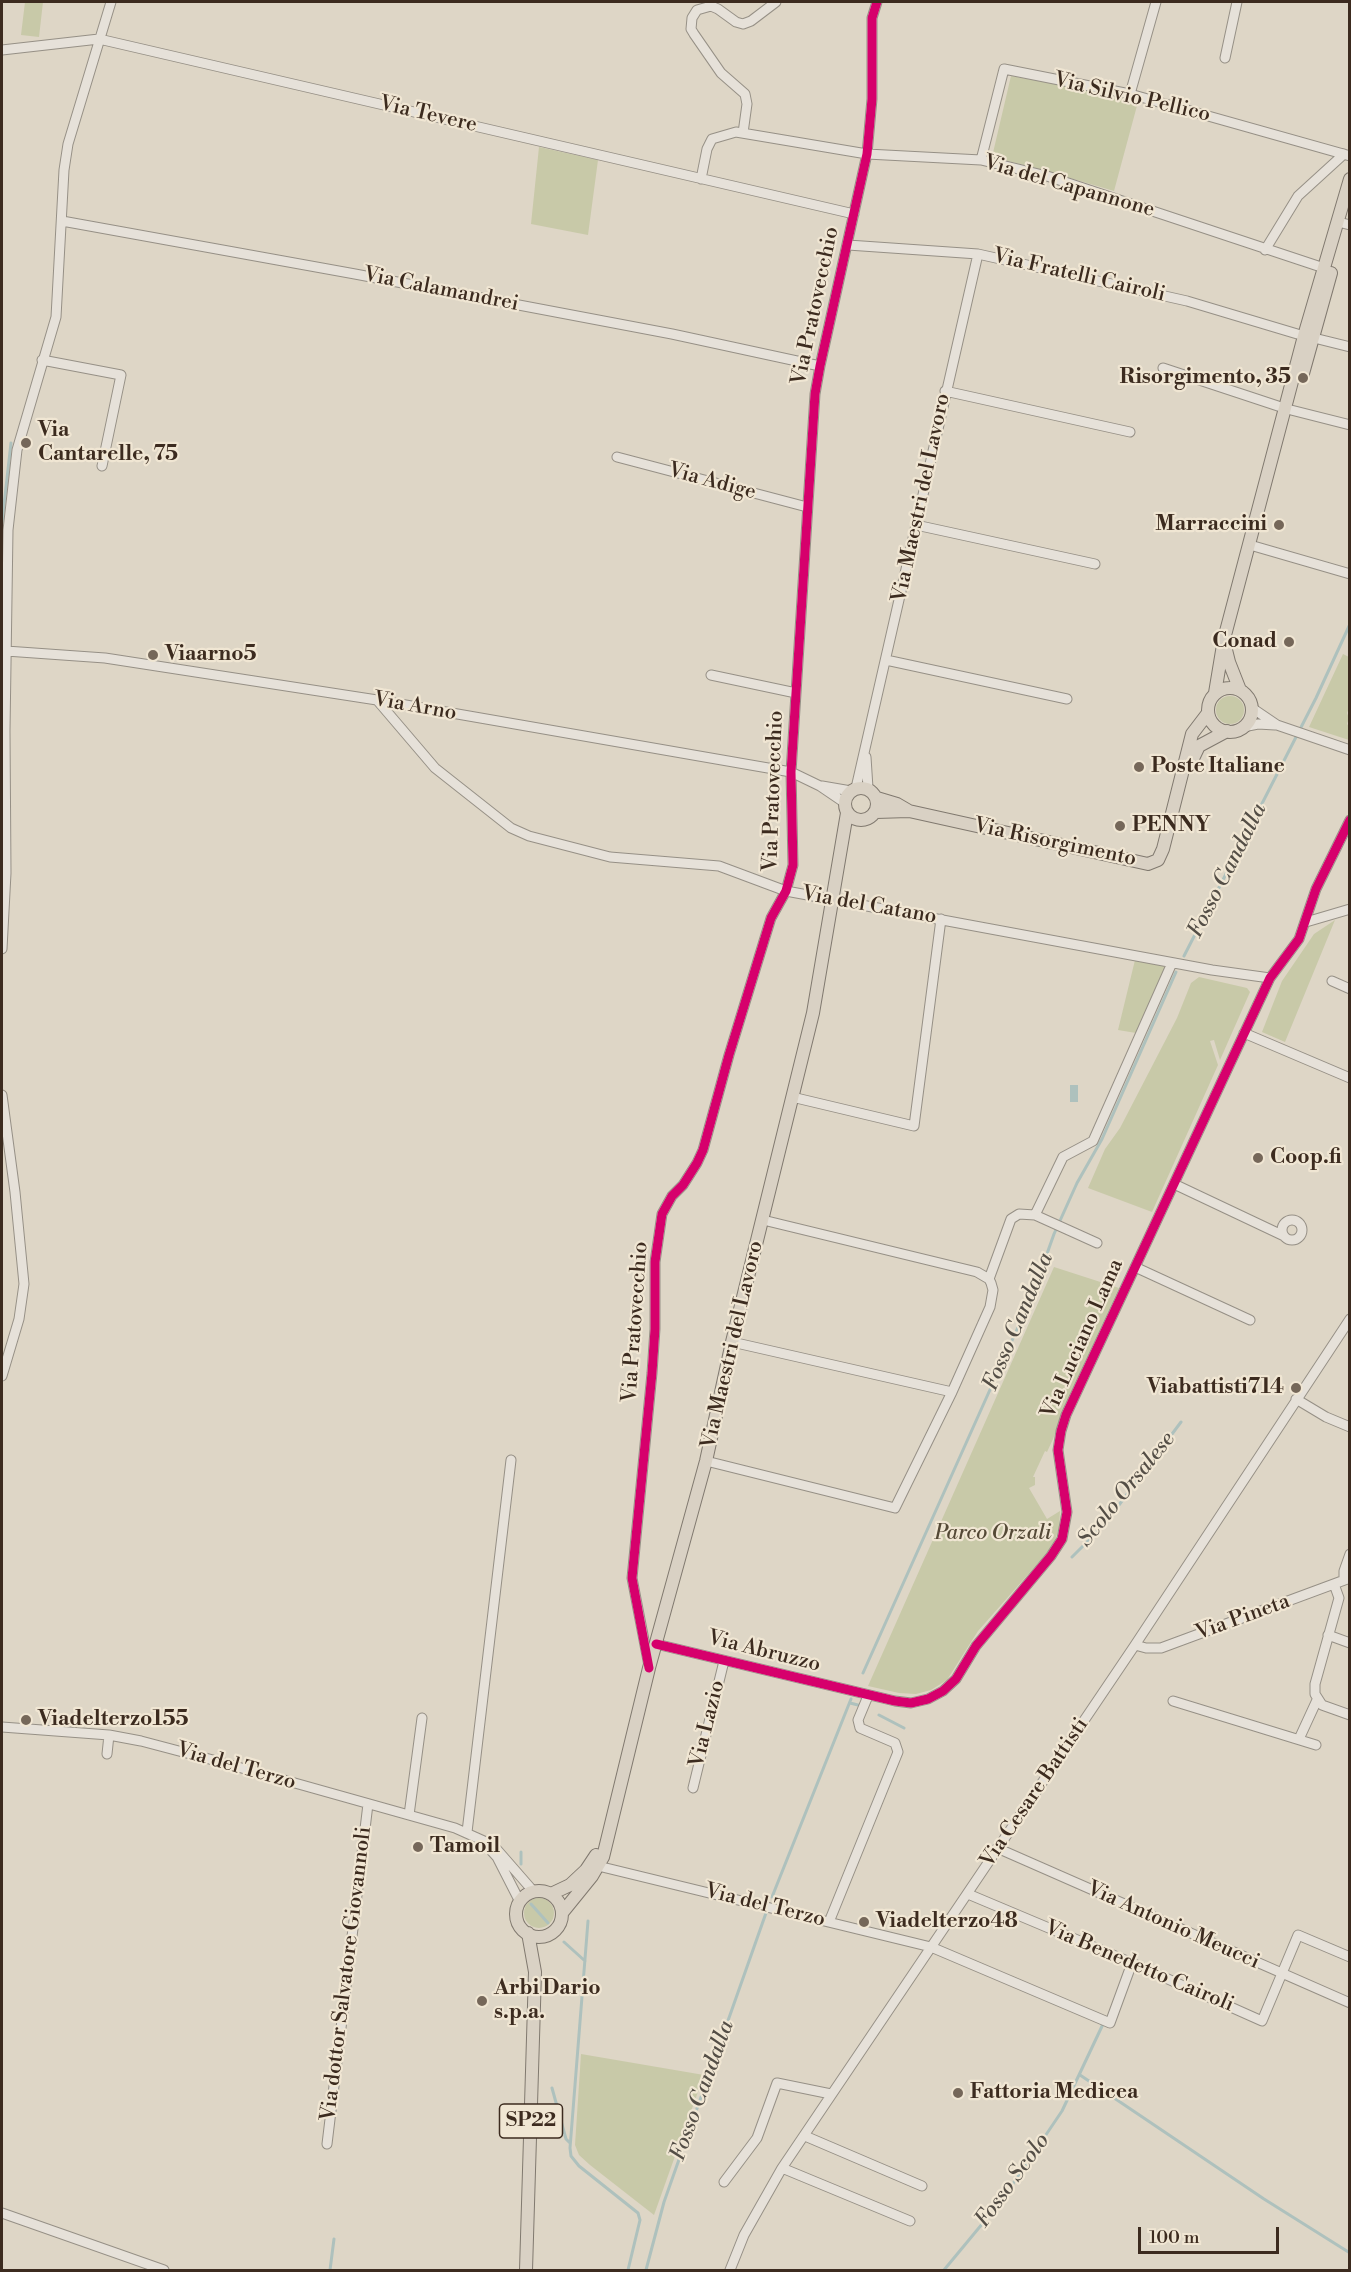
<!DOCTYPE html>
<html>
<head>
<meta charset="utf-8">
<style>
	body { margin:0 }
	#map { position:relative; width:1351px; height:2272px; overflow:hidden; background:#ded6c6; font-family:"Libre Bodoni",serif }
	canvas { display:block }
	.frame { position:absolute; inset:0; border:3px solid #3c2b1f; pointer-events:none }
	.scale { position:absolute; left:1138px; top:2227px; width:141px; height:27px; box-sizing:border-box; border:3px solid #3c2b1f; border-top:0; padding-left:8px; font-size:18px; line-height:21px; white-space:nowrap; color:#3c2b1f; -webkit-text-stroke:4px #f0e6d3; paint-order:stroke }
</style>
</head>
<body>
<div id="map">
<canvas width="1351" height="2272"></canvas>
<div class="frame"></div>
<div class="scale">100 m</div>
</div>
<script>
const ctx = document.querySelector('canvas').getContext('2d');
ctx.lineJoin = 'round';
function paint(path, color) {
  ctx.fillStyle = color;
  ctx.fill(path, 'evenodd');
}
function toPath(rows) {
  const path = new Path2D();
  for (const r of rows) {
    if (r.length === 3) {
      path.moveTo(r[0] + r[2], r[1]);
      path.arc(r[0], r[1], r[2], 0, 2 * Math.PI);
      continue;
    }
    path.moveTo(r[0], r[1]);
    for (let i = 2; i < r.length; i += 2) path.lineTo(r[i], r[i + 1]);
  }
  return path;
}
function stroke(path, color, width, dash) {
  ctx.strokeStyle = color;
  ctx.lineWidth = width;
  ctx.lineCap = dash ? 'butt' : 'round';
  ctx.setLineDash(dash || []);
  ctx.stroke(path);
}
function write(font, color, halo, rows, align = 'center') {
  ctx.font = font + ' "Libre Bodoni",serif';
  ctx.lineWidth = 4.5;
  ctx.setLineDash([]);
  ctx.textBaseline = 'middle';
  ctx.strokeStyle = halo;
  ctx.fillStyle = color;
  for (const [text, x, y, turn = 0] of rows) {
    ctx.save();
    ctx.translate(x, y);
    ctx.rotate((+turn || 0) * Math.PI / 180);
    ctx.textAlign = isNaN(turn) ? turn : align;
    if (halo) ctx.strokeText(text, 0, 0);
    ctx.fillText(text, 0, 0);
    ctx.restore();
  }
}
const green = toPath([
	[25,2,43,2,39,37,21,35],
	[1011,76,1132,98,1138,102,1114,191,1036,168,992,157],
	[539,147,598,160,588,235,531,224],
	[1343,654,1349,657,1349,708,1347,713,1349,718,1347,724,1349,726,1349,740,1309,727],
	[1230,710,14],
	[1335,920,1285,1042,1262,1032,1282,981,1314,934],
	[1135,960,1164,966,1165,970,1136,1033,1118,1030],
	[1199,977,1247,988,1250,992,1220,1060,1214,1040,1210,1041,1218,1065,1152,1212,1088,1188,1105,1149,1120,1128,1177,1018,1191,983],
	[1054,1267,1119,1288,1071,1392,1053,1439,1047,1452,1045,1451,1033,1477,1035,1477,1035,1485,1029,1488,1047,1519,1060,1511,1059,1527,1055,1541,1047,1553,978,1631,947,1680,931,1690,916,1694,899,1693,868,1686],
	[539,1913,15],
	[581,2054,704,2075,654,2215,590,2165,579,2155,575,2145]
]);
const water = toPath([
	[1070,1085,1078,1085,1078,1102,1070,1102]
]);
const stream = toPath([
	[2,523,11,443],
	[1184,956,1316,698,1350,624],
	[1072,1557,1104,1525,1181,1422],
	[863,1673,1032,1296,1054,1234,1077,1183,1102,1139,1176,972],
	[850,1703,858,1705],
	[879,1715,904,1728],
	[521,1864,521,1852],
	[772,1897,851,1699],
	[531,1904,548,1923],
	[588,1921,570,2148,571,2156,579,2166,638,2213,640,2220,628,2270],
	[564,1942,585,1961],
	[1080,2075,1264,2199,1350,2253],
	[552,2088,566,2139,570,2143],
	[330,2270,334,2239],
	[646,2270,664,2202,766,1913],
	[944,2270,1002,2200,1062,2111,1104,2022]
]);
const minor = toPath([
	[2,50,99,39,854,214],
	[1225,58,1237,2],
	[1130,94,1156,2],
	[743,133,747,104,745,94,721,73,694,34,691,29,692,18,697,10,711,6,718,9,736,22,743,24,751,21,776,2],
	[981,160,1004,69,1130,94,1350,156],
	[701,179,707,149,712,139,736,132,867,154,981,160,1047,176,1324,268],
	[62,221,355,274,672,334,820,366],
	[1338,222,1350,225],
	[848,245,978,254,1187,301,1304,336],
	[1265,250,1298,196,1344,154],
	[1314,338,1350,347],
	[42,360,121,375,102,466],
	[1163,368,1287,409,1350,425],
	[945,391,1130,432],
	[617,457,807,507],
	[916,525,1095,564],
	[1250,545,1350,574],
	[6,651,105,658,377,700,791,772,820,786,845,803],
	[886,660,1067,699],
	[711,675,796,693],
	[377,700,435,768,511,828,529,836,610,857,719,866,786,891,1212,970,1270,978],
	[1252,708,1277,725,1350,750],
	[1243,727,1258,724,1275,725],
	[866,757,868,788],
	[822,786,851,791],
	[856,788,978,254],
	[1306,922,1350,909],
	[2,949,6,873,5,731,8,530,17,450,56,317,64,170,68,144,111,2],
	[1332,981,1350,989],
	[1244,1033,1350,1078],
	[2,1095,15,1192,24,1284,19,1319,2,1376],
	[792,1097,914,1126,941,919],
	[1174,1184,1284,1236],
	[1035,1215,1097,1243],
	[1292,1230,10],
	[1135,1267,1250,1320],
	[989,1279,1011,1219,1019,1214,1035,1215,1063,1157,1093,1141,1172,963],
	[732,1342,952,1392],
	[1296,1399,1326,1417,1350,1427],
	[706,1461,895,1508,952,1392,990,1307,993,1290,991,1283,989,1279,977,1272,763,1220],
	[1344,1580,1344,1571,1350,1554],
	[1334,1584,1339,1598,1315,1684,1315,1694,1322,1705,1350,1715],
	[1328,1635,1350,1643],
	[656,1644,895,1701,911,1703,928,1699,943,1691,956,1679,976,1646,1051,1556,1062,1539,1067,1512,1058,1450,1061,1431,1066,1415,1270,978,1299,939,1316,889,1350,820],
	[1135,1645,1146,1648,1161,1648,1350,1578],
	[649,1666,632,1578,652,1373,655,1329,655,1262,662,1214,672,1196,683,1185,697,1163,703,1150,729,1055,771,918,786,891,793,865,791,772,815,394,820,366,867,154,872,99,872,18,877,2],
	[1173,1701,1316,1745],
	[2,1727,109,1735,141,1741,213,1760,455,1828,493,1845,534,1892],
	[1299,1739,1317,1700],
	[107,1754,109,1735],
	[693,1788,724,1661],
	[409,1815,422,1718],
	[467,1832,511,1460],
	[486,1845,497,1857,520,1902],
	[997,1848,1350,2003],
	[598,1866,931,1947,1110,2023,1132,1963],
	[968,1894,1132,1963,1262,2021,1298,1935,1350,1957],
	[829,1922,898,1752,895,1743,860,1728,858,1720,868,1696],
	[805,2136,922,2186],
	[327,2144,368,1804],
	[782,2168,910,2221],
	[724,2182,757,2138,777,2083,831,2094],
	[2,2213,164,2270],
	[730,2270,744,2235,782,2168,1135,1645,1350,1319]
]);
const major = toPath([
	[1302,377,1331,273],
	[1225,646,1229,662,1240,690],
	[1230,710,22],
	[1215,693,1224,639,1304,336,1350,179],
	[1189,767,1199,746,1227,731],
	[861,804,16],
	[877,798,897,804,909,811,1148,864,1158,860,1163,849,1192,734,1208,713],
	[876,812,909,811],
	[539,1914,23],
	[551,1894,570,1885,586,1870,596,1855],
	[562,1913,592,1876,603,1857,649,1668,706,1461,732,1342,813,1013,847,813],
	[526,2270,535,1972,528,1933]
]);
const cycleway = toPath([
	[656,1644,895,1701,911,1703,928,1699,943,1691,956,1679,976,1646,1051,1556,1062,1539,1067,1512,1058,1450,1061,1431,1066,1415,1270,978,1299,939,1316,889,1350,820],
	[649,1668,632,1578,652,1373,655,1329,655,1262,662,1214,672,1196,683,1185,697,1163,703,1150,729,1055,771,918,786,891,793,865,791,772,815,394,820,366,867,154,872,99,872,18,877,2]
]);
const markers = [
	[1303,378,6,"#756759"],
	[26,443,6,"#756759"],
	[1279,525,6,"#756759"],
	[1289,642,6,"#756759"],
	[153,655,6,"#756759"],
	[1139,767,6,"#756759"],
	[1120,826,6,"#756759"],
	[1258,1158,6,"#756759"],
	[1296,1388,6,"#756759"],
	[26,1720,6,"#756759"],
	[418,1847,6,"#756759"],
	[864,1922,6,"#756759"],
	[482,2001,6,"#756759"],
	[958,2093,6,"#756759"]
];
const shields = [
	[531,2121,63]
];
const shieldNames = [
	["SP22",531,2121]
];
const streetNames = [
	["Via Silvio Pellico",1132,98,13],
	["Via Tevere",428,115,13],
	["Via del Capannone",1069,187,16],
	["Via Fratelli Cairoli",1079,276,13],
	["Via Calamandrei",441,290,11],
	["Via Pratovecchio",816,306,-78],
	["Via Adige",712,482,15],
	["Via Maestri del Lavoro",922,498,-78],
	["Via Arno",415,707,10],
	["Via Pratovecchio",774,791,-88],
	["Via Risorgimento",1055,843,12],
	["Via del Catano",869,906,10],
	["Via Pratovecchio",636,1322,-86],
	["Via Luciano Lama",1083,1339,-66],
	["Via Maestri del Lavoro",733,1345,-77],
	["Via Pineta",1243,1618,-20],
	["Via Abruzzo",764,1652,14],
	["Via Lazio",708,1724,-76],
	["Via del Terzo",236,1767,16],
	["Via Cesare Battisti",1035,1793,-56],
	["Via del Terzo",765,1906,14],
	["Via Antonio Meucci",1173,1926,24],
	["Via Benedetto Cairoli",1139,1967,23],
	["Via dottor Salvatore Giovannoli",347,1974,-83]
];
const poiNames = [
	["Risorgimento, 35",1291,378,"right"],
	["Via",38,431],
	["Cantarelle, 75",38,455],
	["Marraccini",1267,525,"right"],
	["Conad",1277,642,"right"],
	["Viaarno5",165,655],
	["Poste Italiane",1151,767],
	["PENNY",1132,826],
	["Coop.fi",1270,1158],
	["Viabattisti714",1284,1388,"right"],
	["Viadelterzo155",38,1720],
	["Tamoil",430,1847],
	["Viadelterzo48",876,1922],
	["Arbi Dario",494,1989],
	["s.p.a.",494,2013],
	["Fattoria Medicea",970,2093]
];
const parkNames = [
	["Parco Orzali",993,1534]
];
const waterNames = [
	["Fosso Candalla",1228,871,-63],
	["Fosso Candalla",1019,1322,-67],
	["Scolo Orsalese",1127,1490,-51],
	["Fosso Candalla",703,2091,-70],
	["Fosso Scolo",1013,2181,-54]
];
paint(green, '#c8c9a8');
paint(water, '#aec1bd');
stroke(stream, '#aec1bd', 3);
stroke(minor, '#969086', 11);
stroke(major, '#80796f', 14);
stroke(minor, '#e6e1d9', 9);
stroke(major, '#d9d1c4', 12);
stroke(cycleway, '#d6006c', 9);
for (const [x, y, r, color] of markers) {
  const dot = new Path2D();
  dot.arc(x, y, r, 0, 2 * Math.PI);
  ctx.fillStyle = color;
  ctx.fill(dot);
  stroke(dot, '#f0e6d3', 2);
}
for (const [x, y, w] of shields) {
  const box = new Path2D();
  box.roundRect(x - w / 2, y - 17, w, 34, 4.5);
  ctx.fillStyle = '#f0e6d3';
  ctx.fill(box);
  stroke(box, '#3c2b1f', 1.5);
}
write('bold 20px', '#3c2b1f', null, shieldNames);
write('21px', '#3c2b1f', '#f0e6d3', streetNames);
write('bold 21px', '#3c2b1f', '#f0e6d3', poiNames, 'left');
write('italic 21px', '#544936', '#f0e6d3', parkNames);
write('italic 22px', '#544e46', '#f0e6d3', waterNames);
</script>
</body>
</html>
